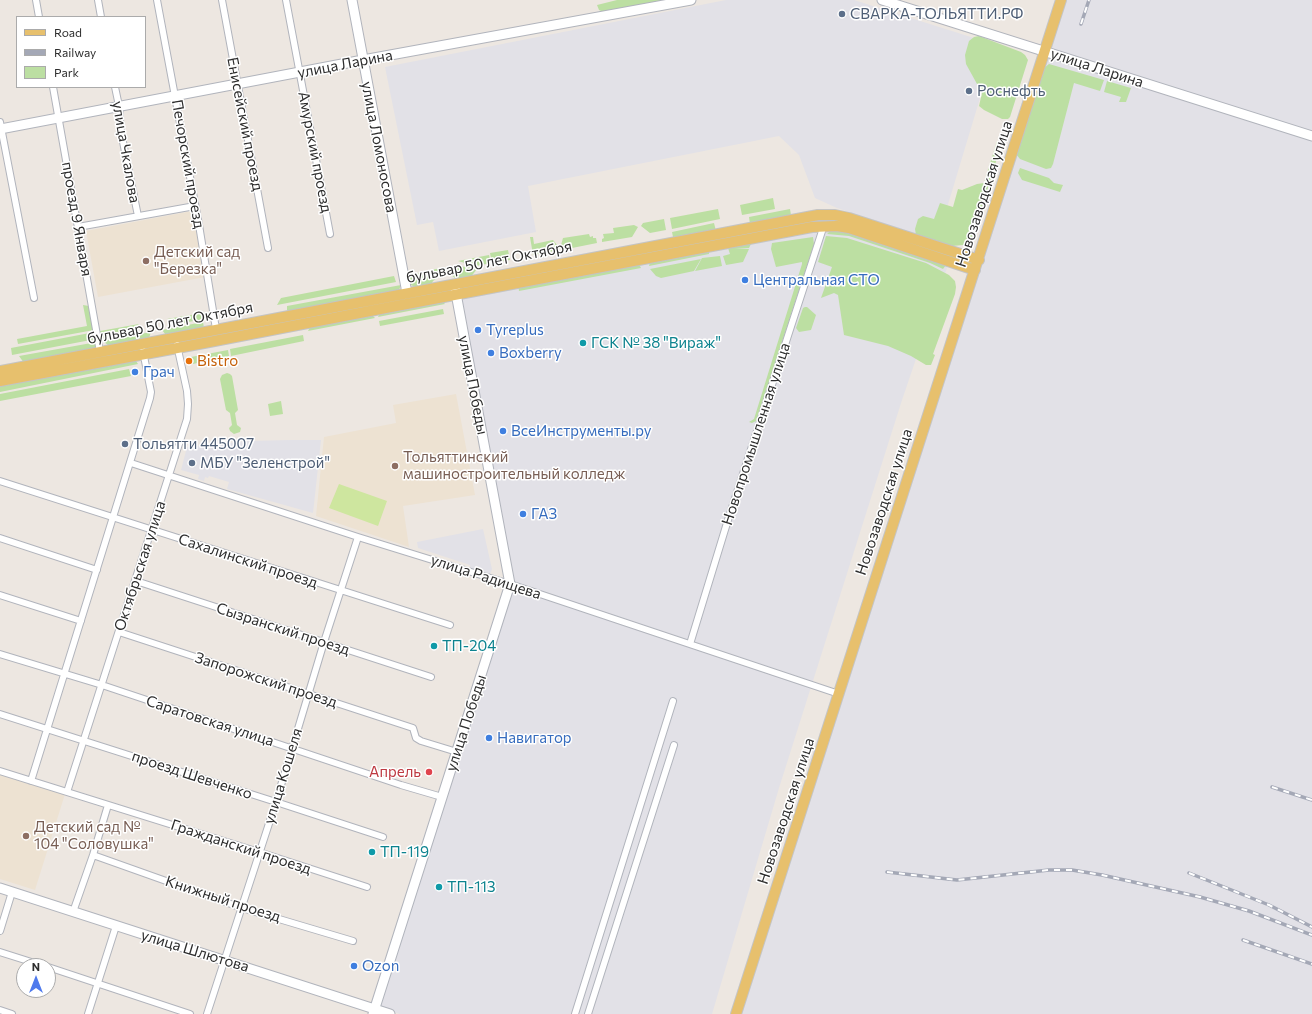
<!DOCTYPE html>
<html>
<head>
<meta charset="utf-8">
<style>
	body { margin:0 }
	#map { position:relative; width:1312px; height:1014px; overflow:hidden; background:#ede7e1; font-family:Commissioner,sans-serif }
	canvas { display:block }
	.legend { position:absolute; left:16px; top:16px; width:130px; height:72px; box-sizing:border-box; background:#fff; border:1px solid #ababab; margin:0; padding:5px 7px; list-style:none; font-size:12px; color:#2d2d2d }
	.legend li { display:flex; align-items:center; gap:8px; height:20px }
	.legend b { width:20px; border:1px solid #ababab }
	.north { position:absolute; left:16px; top:958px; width:40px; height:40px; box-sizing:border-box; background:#fff; border:1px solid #ababab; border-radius:50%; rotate:0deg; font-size:11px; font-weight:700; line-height:16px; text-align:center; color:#2d2d2d }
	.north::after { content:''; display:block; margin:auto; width:14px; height:18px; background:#4f7aed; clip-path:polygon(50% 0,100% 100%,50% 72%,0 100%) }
</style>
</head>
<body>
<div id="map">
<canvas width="1312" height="1014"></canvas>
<ul class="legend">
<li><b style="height:5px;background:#e7c06d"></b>Road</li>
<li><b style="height:5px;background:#a4a8b6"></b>Railway</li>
<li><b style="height:11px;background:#bcdfa2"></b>Park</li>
</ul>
<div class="north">N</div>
</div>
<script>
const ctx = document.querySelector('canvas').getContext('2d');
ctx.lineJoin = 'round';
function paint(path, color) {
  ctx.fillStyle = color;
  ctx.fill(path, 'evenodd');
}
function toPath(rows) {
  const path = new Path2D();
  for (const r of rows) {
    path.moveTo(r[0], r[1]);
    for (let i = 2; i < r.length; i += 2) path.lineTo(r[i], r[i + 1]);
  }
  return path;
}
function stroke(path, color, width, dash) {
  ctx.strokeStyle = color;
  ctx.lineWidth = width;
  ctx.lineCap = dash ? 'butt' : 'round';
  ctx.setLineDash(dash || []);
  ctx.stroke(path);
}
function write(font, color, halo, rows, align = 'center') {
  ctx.font = font + ' Commissioner,sans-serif';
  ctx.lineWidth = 3;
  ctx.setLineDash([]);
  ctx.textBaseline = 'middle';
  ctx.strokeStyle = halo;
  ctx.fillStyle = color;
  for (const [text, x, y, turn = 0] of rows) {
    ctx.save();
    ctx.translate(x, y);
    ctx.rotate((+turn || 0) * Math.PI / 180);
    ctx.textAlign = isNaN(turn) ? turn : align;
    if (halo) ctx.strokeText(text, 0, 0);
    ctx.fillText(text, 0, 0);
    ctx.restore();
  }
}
const industrial = toPath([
	[726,0,854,0,996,45,937,241,837,208,815,198,799,155,779,136,528,186,536,232,439,251,433,222,417,225,385,67],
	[1062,0,1312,0,1312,1014,736,1014],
	[823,231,845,231,948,265,902,400,779,788,712,1014,400,1014,378,1007,513,583,461,298],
	[290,440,321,440,313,513,227,489,229,482,209,476,208,478,205,477,204,481,198,479,199,475,181,470,187,447,248,441],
	[483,529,492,569,490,574,470,568,470,565,418,548,417,542]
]);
const education = toPath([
	[192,211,205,277,98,297,86,231],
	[456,394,475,495,403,506,409,547,316,516,324,437,396,423,393,405],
	[0,773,65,794,35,890,0,879]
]);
const green = toPath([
	[617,0,665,0,603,12,599,10,597,5],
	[979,36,1021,52,1025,55,1028,60,1010,117,1008,119,1002,119,984,110,979,106,982,93,966,64,965,55,969,41,974,37],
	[1049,64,1104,80,1100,91,1074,83,1053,164,1051,168,1046,169,1020,159,1016,154,1043,69],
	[1107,81,1131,88,1126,102,1119,102,1121,97,1104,92],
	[997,141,1002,142,974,233,969,241,963,245,952,246,916,235,915,229,918,219,923,216,934,219,940,203,953,207,958,189,962,190,977,184,984,183],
	[1020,168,1049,178,1054,183,1063,185,1060,192,1022,180,1018,173],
	[773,198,775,209,742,215,740,205],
	[718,209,720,219,672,229,670,218],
	[790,209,791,215,787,217,750,224,749,217],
	[664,219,666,230,650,233,641,226,643,223],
	[714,223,716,231,673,237,672,232],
	[634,225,638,227,632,237,602,242,602,239,604,238,603,234,614,233,613,228],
	[830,231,846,231,946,265,943,269,930,263,849,236,827,234],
	[589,234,590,237,593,236,593,238,596,238,597,243,562,250,561,245,563,238],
	[826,236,847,238,926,263,949,275,955,281,956,287,955,294,933,354,935,355,931,365,926,365,911,356,888,346,844,335,838,295,834,293,821,298,832,267,818,262],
	[530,237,533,237,534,244,553,240,558,246,559,250,533,255],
	[813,237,814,244,756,421,752,423,749,422,754,419,802,264,802,262,776,267,771,249,772,243],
	[738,244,751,244,749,248,735,248,749,249,743,262,726,265,723,256,730,254,728,248],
	[508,250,510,260,492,263,490,253],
	[697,251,709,252,709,254,649,266,650,262],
	[489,255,491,263,476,266,458,261],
	[720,256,722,266,695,271,702,258],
	[701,259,694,271,661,278,656,276,650,269],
	[639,264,641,268,519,291,518,285],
	[460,266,477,269,470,278,455,278,450,274,441,275,433,281,431,285,417,288,409,284,407,276,436,269],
	[394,276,396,282,277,305,281,298],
	[401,285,399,290,299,311,287,310,287,306],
	[443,302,445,304,378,317,380,313],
	[83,305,89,306,94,330,18,344,17,339,87,326],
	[805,307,807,307,816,315,811,330,799,332,796,328,803,308],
	[443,309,444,314,380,326,379,321],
	[208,312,209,318,183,323,167,319],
	[371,314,375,318,308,331,310,327],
	[203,322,204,328,166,335,162,330],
	[139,324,124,334,101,338,100,331],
	[95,332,96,339,12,355,11,348],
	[151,332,149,338,109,346,103,341],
	[303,335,304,341,231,356,230,349],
	[97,342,95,348,24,363,19,356],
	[228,350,229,356,193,364,191,357],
	[132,359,136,361,138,364,0,392,0,384],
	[129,369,131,376,0,401,0,394],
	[227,373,230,374,232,376,238,410,235,413,237,425,241,428,240,432,234,434,230,431,229,428,232,425,230,413,226,410,220,379,222,375],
	[281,401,283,414,270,416,268,404]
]);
const pitch = toPath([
	[339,484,387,501,378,526,329,508]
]);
const street = toPath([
	[36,0,39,17],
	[98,0,101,17],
	[157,0,199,225,216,329],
	[222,0,268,248],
	[286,0,330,234],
	[53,87,100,352],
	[115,87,119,106,121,132,138,216],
	[0,122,34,298],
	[78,227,195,206],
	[131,463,358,537,510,584,839,694],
	[0,481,450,625],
	[0,538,97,570],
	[136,581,431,677],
	[0,595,81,621],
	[119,632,413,728,416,738,421,741,457,752],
	[690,644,727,523,824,225],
	[0,654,102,685,401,785,442,797],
	[0,714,276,802,383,837],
	[0,771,259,852,367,887],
	[31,781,150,398,151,392,143,351],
	[67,792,187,419,188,404,187,391,177,345],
	[93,855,242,908,353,941],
	[73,912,93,855,108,805],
	[0,931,12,892],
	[0,952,44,966],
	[48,967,190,1014],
	[0,1010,12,1014],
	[88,1014,116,926],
	[207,1014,276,802,324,642,358,537],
	[575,1014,673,701],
	[588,1014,674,745]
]);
const secondary = toPath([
	[352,0,407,293],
	[882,0,1312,136],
	[0,129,363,60,691,0],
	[0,888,390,1014],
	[373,1014,510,584,455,288]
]);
const primary = toPath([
	[0,371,818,215,835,215,849,218,979,260],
	[0,381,204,343,375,310,812,227,837,226,849,228,975,270],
	[736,1014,1061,0]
]);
const rail = toPath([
	[1081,24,1089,0],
	[1272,787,1312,800],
	[887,872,957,880,1049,870,1072,870,1102,875,1200,897,1249,911,1312,935],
	[1189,873,1269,905,1312,927],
	[1243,940,1312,964]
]);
const markers = [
	[842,14,4,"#5c6f8a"],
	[969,91,4,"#5c6f8a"],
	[146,261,4,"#8d6e63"],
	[745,280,4,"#3f7fe0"],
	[478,330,4,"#3f7fe0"],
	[583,343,4,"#0f9aa8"],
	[491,353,4,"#3f7fe0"],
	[189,361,4,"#e8710a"],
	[135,372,4,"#3f7fe0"],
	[503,431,4,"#3f7fe0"],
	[125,444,4,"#5c6f8a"],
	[192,463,4,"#5c6f8a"],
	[395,466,4,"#8d6e63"],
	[523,514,4,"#3f7fe0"],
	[434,646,4,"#0f9aa8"],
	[489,738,4,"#3f7fe0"],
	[429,772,4,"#e0444e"],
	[26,836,4,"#8d6e63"],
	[372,852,4,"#0f9aa8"],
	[439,887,4,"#0f9aa8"],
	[354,966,4,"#3f7fe0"]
];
const serviceNames = [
	["СВАРКА-ТОЛЬЯТТИ.РФ",850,14],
	["Роснефть",977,91],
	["Тольятти 445007",133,444],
	["МБУ \"Зеленстрой\"",200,463]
];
const streetNames = [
	["улица Ларина",345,64,-11],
	["улица Ларина",1097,68,18],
	["Енисейский проезд",245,124,79],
	["улица Ломоносова",379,147,79],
	["улица Чкалова",126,152,80],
	["Амурский проезд",315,152,79],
	["Печорский проезд",188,164,80],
	["Новозаводская улица",984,194,-72],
	["проезд 9 Января",77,219,80],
	["бульвар 50 лет Октября",489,262,-11],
	["бульвар 50 лет Октября",170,323,-11],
	["улица Победы",473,385,79],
	["Новопромышленная улица",756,434,-72],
	["Новозаводская улица",884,502,-72],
	["Сахалинский проезд",248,561,18],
	["Октябрьская улица",140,566,-72],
	["улица Радищева",486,577,18],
	["Сызранский проезд",283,629,18],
	["Запорожский проезд",266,680,18],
	["Саратовская улица",210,721,18],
	["улица Победы",466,723,-72],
	["проезд Шевченко",192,775,18],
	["улица Кошеля",283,776,-73],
	["Новозаводская улица",786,811,-72],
	["Гражданский проезд",241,847,18],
	["Книжный проезд",223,899,18],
	["улица Шлютова",195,951,17]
];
const educationNames = [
	["Детский сад",154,252],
	["\"Березка\"",154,269],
	["Тольяттинский",403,457],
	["машиностроительный колледж",403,474],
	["Детский сад №",34,827],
	["104 \"Соловушка\"",34,844]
];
const shopNames = [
	["Центральная СТО",753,280],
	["Tyreplus",486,330],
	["Boxberry",499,353],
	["Грач",143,372],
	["ВсеИнструменты.ру",511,431],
	["ГАЗ",531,514],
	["Навигатор",497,738],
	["Ozon",362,966]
];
const cultureNames = [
	["ГСК № 38 \"Вираж\"",591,343],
	["ТП-204",442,646],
	["ТП-119",380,852],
	["ТП-113",447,887]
];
const foodNames = [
	["Bistro",197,361]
];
const healthNames = [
	["Апрель",421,772]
];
paint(industrial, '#e2e1e7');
paint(education, '#ede2d2');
paint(green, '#bcdfa2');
paint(pitch, '#cee69f');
stroke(street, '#b1b4bc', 8);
stroke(secondary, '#b1b4bc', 11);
stroke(primary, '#c4c4c4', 12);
stroke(street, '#fff', 6);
stroke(secondary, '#fff', 9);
stroke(primary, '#e7c06d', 10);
stroke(rail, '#a4a8b6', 3.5);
stroke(rail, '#fff', 2, [6]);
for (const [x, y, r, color] of markers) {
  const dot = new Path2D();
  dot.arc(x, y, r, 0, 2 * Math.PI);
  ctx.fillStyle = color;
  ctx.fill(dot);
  stroke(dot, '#fff', 1.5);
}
write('15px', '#4e5e75', '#fff', serviceNames, 'left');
write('15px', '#2d2d2d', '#fff', streetNames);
write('15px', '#785e54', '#fff', educationNames, 'left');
write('15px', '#366cbe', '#fff', shopNames, 'left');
write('15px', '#0d838f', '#fff', cultureNames, 'left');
write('15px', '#c56008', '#fff', foodNames, 'left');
write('15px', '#be3a42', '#fff', healthNames, 'right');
</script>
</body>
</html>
